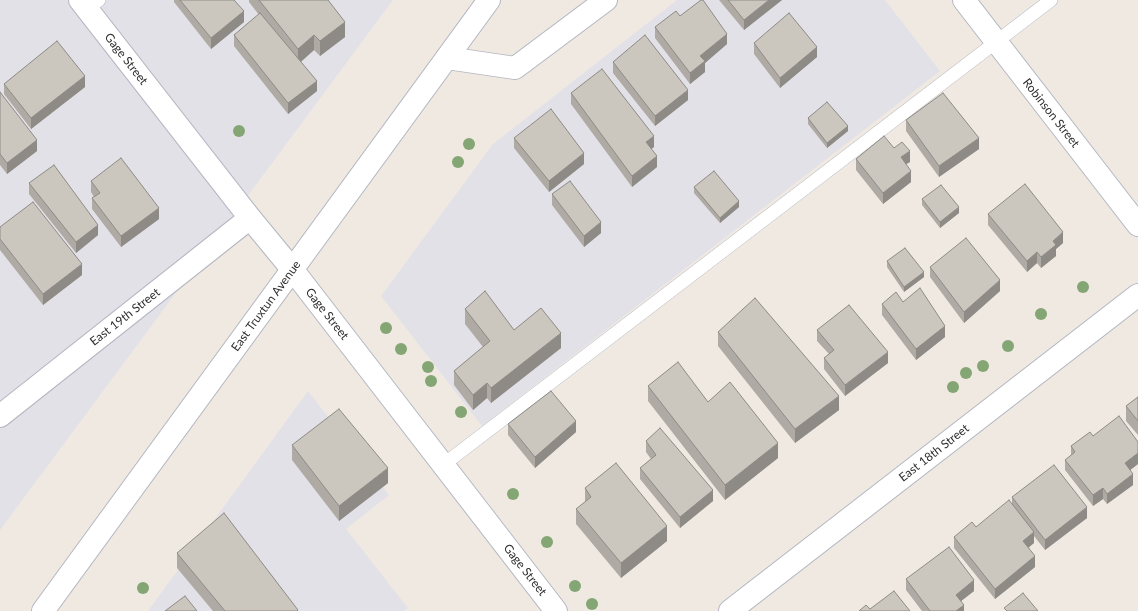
<!DOCTYPE html>
<html>
<head>
<meta charset="utf-8">
<style>
	body { margin:0 }
	canvas { display:block; background:#efe9e1 }
</style>
</head>
<body>
<canvas width="1138" height="611"></canvas>
<script>
const ctx = document.querySelector('canvas').getContext('2d');
ctx.lineJoin = 'round';
function paint(path, color) {
  ctx.fillStyle = color;
  ctx.fill(path, 'evenodd');
}
function toPath(rows) {
  const path = new Path2D();
  for (const r of rows) {
    path.moveTo(r[0], r[1]);
    for (let i = 2; i < r.length; i += 2) path.lineTo(r[i], r[i + 1]);
  }
  return path;
}
function stroke(path, color, width, dash) {
  ctx.strokeStyle = color;
  ctx.lineWidth = width;
  ctx.lineCap = dash ? 'butt' : 'round';
  ctx.setLineDash(dash || []);
  ctx.stroke(path);
}
function write(font, color, halo, rows, align = 'center') {
  ctx.font = font + ' Lato,sans-serif';
  ctx.lineWidth = 3;
  ctx.setLineDash([]);
  ctx.textBaseline = 'middle';
  ctx.strokeStyle = halo;
  ctx.fillStyle = color;
  for (const [text, x, y, turn = 0] of rows) {
    ctx.save();
    ctx.translate(x, y);
    ctx.rotate((+turn || 0) * Math.PI / 180);
    ctx.textAlign = isNaN(turn) ? turn : align;
    if (halo) ctx.strokeText(text, 0, 0);
    ctx.fillText(text, 0, 0);
    ctx.restore();
  }
}
const industrial = toPath([
	[0,0,393,0,0,530],
	[677,0,885,0,940,71,482,426,381,296,493,144],
	[308,391,389,495,346,529,408,608,404,611,148,611]
]);
const service = toPath([
	[87,9,99,0],
	[443,465,1051,0]
]);
const minor = toPath([
	[80,0,250,218,292,269,556,611],
	[964,0,1138,225],
	[447,58,515,68,606,0],
	[0,416,250,218],
	[730,611,1138,295]
]);
const secondary = toPath([
	[43,611,489,0]
]);
const trees = [
	[239,131],
	[469,144],
	[458,162],
	[1083,287],
	[1041,314],
	[386,328],
	[1008,346],
	[401,349],
	[983,366],
	[428,367],
	[966,373],
	[431,381],
	[953,387],
	[461,412],
	[513,494],
	[547,542],
	[575,586],
	[143,588],
	[592,604]
];
const wall = toPath([
	[174,0,234,0,244,22,211,49,174,2],
	[249,0,328,0,345,37,320,56,314,50,301,62,317,91,288,114,234,46,234,35,259,15,249,2],
	[719,0,782,0,744,30],
	[680,16,727,44,705,63,705,72,690,84,655,38,655,27],
	[754,43,817,57,780,88,754,54],
	[613,62,688,100,655,126,613,73],
	[4,84,85,87,31,129,4,94],
	[0,92,37,151,7,174,0,165],
	[571,93,654,147,651,149,657,167,632,187,571,104],
	[808,118,848,131,827,148,808,124],
	[906,120,979,149,939,177,906,131],
	[514,138,584,164,549,192,514,148],
	[894,148,910,162,906,164,911,182,883,204,856,170,856,159],
	[91,181,159,219,121,247,92,209,92,198,94,197,91,192],
	[29,183,98,235,76,253,29,194],
	[694,187,739,207,720,223,694,193],
	[552,194,601,233,584,247,552,205],
	[922,199,959,213,940,228,922,205],
	[988,214,1063,243,1056,249,1056,256,1041,268,1037,263,1027,272,988,225],
	[0,227,82,275,43,305,0,250],
	[887,261,924,277,904,292,887,267],
	[930,267,1000,291,964,323,930,277],
	[882,304,945,337,916,360,882,315],
	[465,309,514,330,561,348,491,403,487,398,473,410,454,385,454,371,483,347,465,324],
	[817,330,888,363,845,396,824,369,824,358,829,354,817,341],
	[718,332,839,410,795,443,718,346],
	[648,386,708,402,778,458,725,500,648,401],
	[1138,397,1138,435,1126,421,1126,406],
	[508,424,576,432,535,468,508,435],
	[1093,436,1138,464,1130,470,1133,485,1107,504,1103,499,1093,506,1065,470,1065,460,1071,455,1071,446],
	[646,441,713,501,680,528,640,479,640,468,651,459,646,452],
	[292,445,388,483,339,521,292,460],
	[585,488,667,541,621,578,576,524,576,509,585,502],
	[1012,497,1087,518,1045,550,1034,536,1034,543,1029,547,1035,567,995,599,954,548,954,537,976,527,1012,504],
	[177,553,298,611,213,611,177,568],
	[906,579,974,591,961,601,964,611,922,611,906,590]
]);
const shadedWall = toPath([
	[769,0,782,0,744,30,744,20],
	[244,11,244,22,211,49,211,38],
	[345,22,345,37,320,56,320,41],
	[727,34,727,44,705,63,705,72,690,84,690,73,700,56],
	[314,35,314,50,298,64,298,49],
	[817,47,817,57,780,88,780,78],
	[85,76,85,87,31,129,31,118],
	[317,81,317,91,288,114,288,103],
	[688,90,688,100,655,126,655,116],
	[848,126,848,131,827,148,827,143],
	[654,136,654,147,646,153,646,142],
	[979,138,979,149,939,177,939,166],
	[37,140,37,151,7,174,7,163],
	[910,151,910,162,901,167,901,157],
	[584,153,584,164,549,192,549,181],
	[657,156,657,167,632,187,632,176],
	[911,171,911,182,883,204,883,193],
	[739,201,739,207,720,223,720,218],
	[959,207,959,213,940,228,940,222],
	[159,208,159,219,121,247,121,236],
	[601,222,601,233,584,247,584,236],
	[98,225,98,235,76,253,76,242],
	[1063,232,1063,243,1056,249,1056,256,1041,268,1041,257,1053,241],
	[1037,252,1037,263,1027,272,1027,261],
	[82,264,82,275,43,305,43,294],
	[924,272,924,277,904,292,904,287],
	[1000,280,1000,291,964,323,964,312],
	[945,326,945,337,916,360,916,349],
	[561,333,561,348,491,403,491,388],
	[888,352,888,363,845,396,845,385],
	[487,383,487,398,473,410,473,395],
	[839,396,839,410,795,443,795,429],
	[576,421,576,432,535,468,535,457],
	[778,443,778,458,725,500,725,485],
	[1138,453,1138,464,1125,474,1125,463],
	[388,468,388,483,339,521,339,506],
	[1133,474,1133,485,1107,504,1107,494],
	[1103,488,1103,499,1093,506,1093,495],
	[713,490,713,501,680,528,680,517],
	[1087,507,1087,518,1045,550,1045,540],
	[667,526,667,541,621,578,621,563],
	[1034,532,1034,543,1023,552,1023,541],
	[1035,556,1035,567,995,599,995,589],
	[974,580,974,591,956,605,956,595],
	[964,605,964,611,956,611]
]);
const building = toPath([
	[180,0,234,0,244,11,211,38,180,0],
	[259,0,328,0,345,22,320,41,314,35,298,49,259,0],
	[701,0,703,0,727,34,700,56,705,61,690,73,655,27,676,11,680,16,701,0],
	[728,0,769,0,744,20,728,0],
	[260,13,317,81,288,103,234,35,260,13],
	[789,13,817,47,780,78,754,43,789,13],
	[645,35,688,90,655,116,613,62,645,35],
	[57,41,85,76,31,118,4,84,57,41],
	[602,69,654,136,646,142,657,156,632,176,571,93,602,69],
	[0,92,37,140,7,163,0,154,0,92],
	[943,93,979,138,939,166,906,120,943,93],
	[827,102,848,126,827,143,808,118,827,102],
	[551,109,584,153,549,181,514,138,551,109],
	[884,136,894,148,902,142,910,151,901,157,911,171,883,193,856,159,884,136],
	[121,158,159,208,121,236,92,198,100,193,91,181,121,158],
	[54,165,98,225,76,242,29,183,54,165],
	[714,171,739,201,720,218,694,187,714,171],
	[570,181,601,222,584,236,552,194,570,181],
	[1025,184,1063,232,1053,241,1056,245,1041,257,1037,252,1027,261,988,214,1025,184],
	[941,185,959,207,940,222,922,199,941,185],
	[33,202,82,264,43,294,0,239,0,227,33,202],
	[966,238,1000,280,964,312,930,267,966,238],
	[905,248,924,272,904,287,887,261,905,248],
	[920,288,945,326,916,349,882,304,896,292,903,302,920,288],
	[485,291,514,330,541,308,561,333,491,388,487,383,473,395,454,371,490,341,465,309,485,291],
	[755,298,839,396,795,429,718,332,755,298],
	[849,305,888,352,845,385,824,358,834,350,817,330,849,305],
	[678,362,708,402,730,382,778,443,725,485,648,386,678,362],
	[551,391,576,421,535,457,508,424,551,391],
	[1138,397,1138,421,1126,406,1138,397],
	[339,409,388,468,339,506,292,445,339,409],
	[1119,416,1138,442,1138,453,1125,463,1133,474,1107,494,1103,488,1093,495,1065,460,1075,452,1071,446,1090,432,1093,436,1119,416],
	[660,428,713,490,680,517,640,468,656,455,646,441,660,428],
	[616,463,667,526,621,563,576,509,591,497,585,488,616,463],
	[1054,465,1087,507,1045,540,1012,497,1054,465],
	[1009,500,1034,532,1023,541,1035,556,995,589,954,537,972,522,976,527,1009,500],
	[224,513,298,610,297,611,225,611,177,553,224,513],
	[949,547,974,580,956,595,964,605,956,611,930,611,906,579,949,547],
	[894,591,910,611,859,611,866,605,870,609,894,591],
	[1023,593,1038,611,1007,611,1004,608,1023,593],
	[185,596,197,611,165,611,185,596]
]);
const streetNames = [
	["Gage Street",126,59,52],
	["Robinson Street",1051,113,52],
	["East Truxtun Avenue",266,306,-54],
	["Gage Street",327,314,52],
	["East 19th Street",125,317,-38],
	["East 18th Street",934,453,-38],
	["Gage Street",525,570,52]
];
paint(industrial, '#e3e1e8');
stroke(service, '#b4b7c1', 14);
stroke(minor, '#b4b7c1', 24);
stroke(secondary, '#b4b7c1', 24);
stroke(service, '#fff', 13);
stroke(minor, '#fff', 22);
stroke(secondary, '#fff', 22);
ctx.fillStyle = '#84a574';
for (const [x, y] of trees) {
  ctx.beginPath();
  ctx.arc(x, y, 6, 0, 2 * Math.PI);
  ctx.fill();
}
paint(wall, '#afaba4');
paint(shadedWall, '#8e8b86');
paint(building, '#cbc7bf');
stroke(building, '#8e8b86', 1);
write('12px', '#2e2e2e', '#fff', streetNames);
</script>
</body>
</html>
